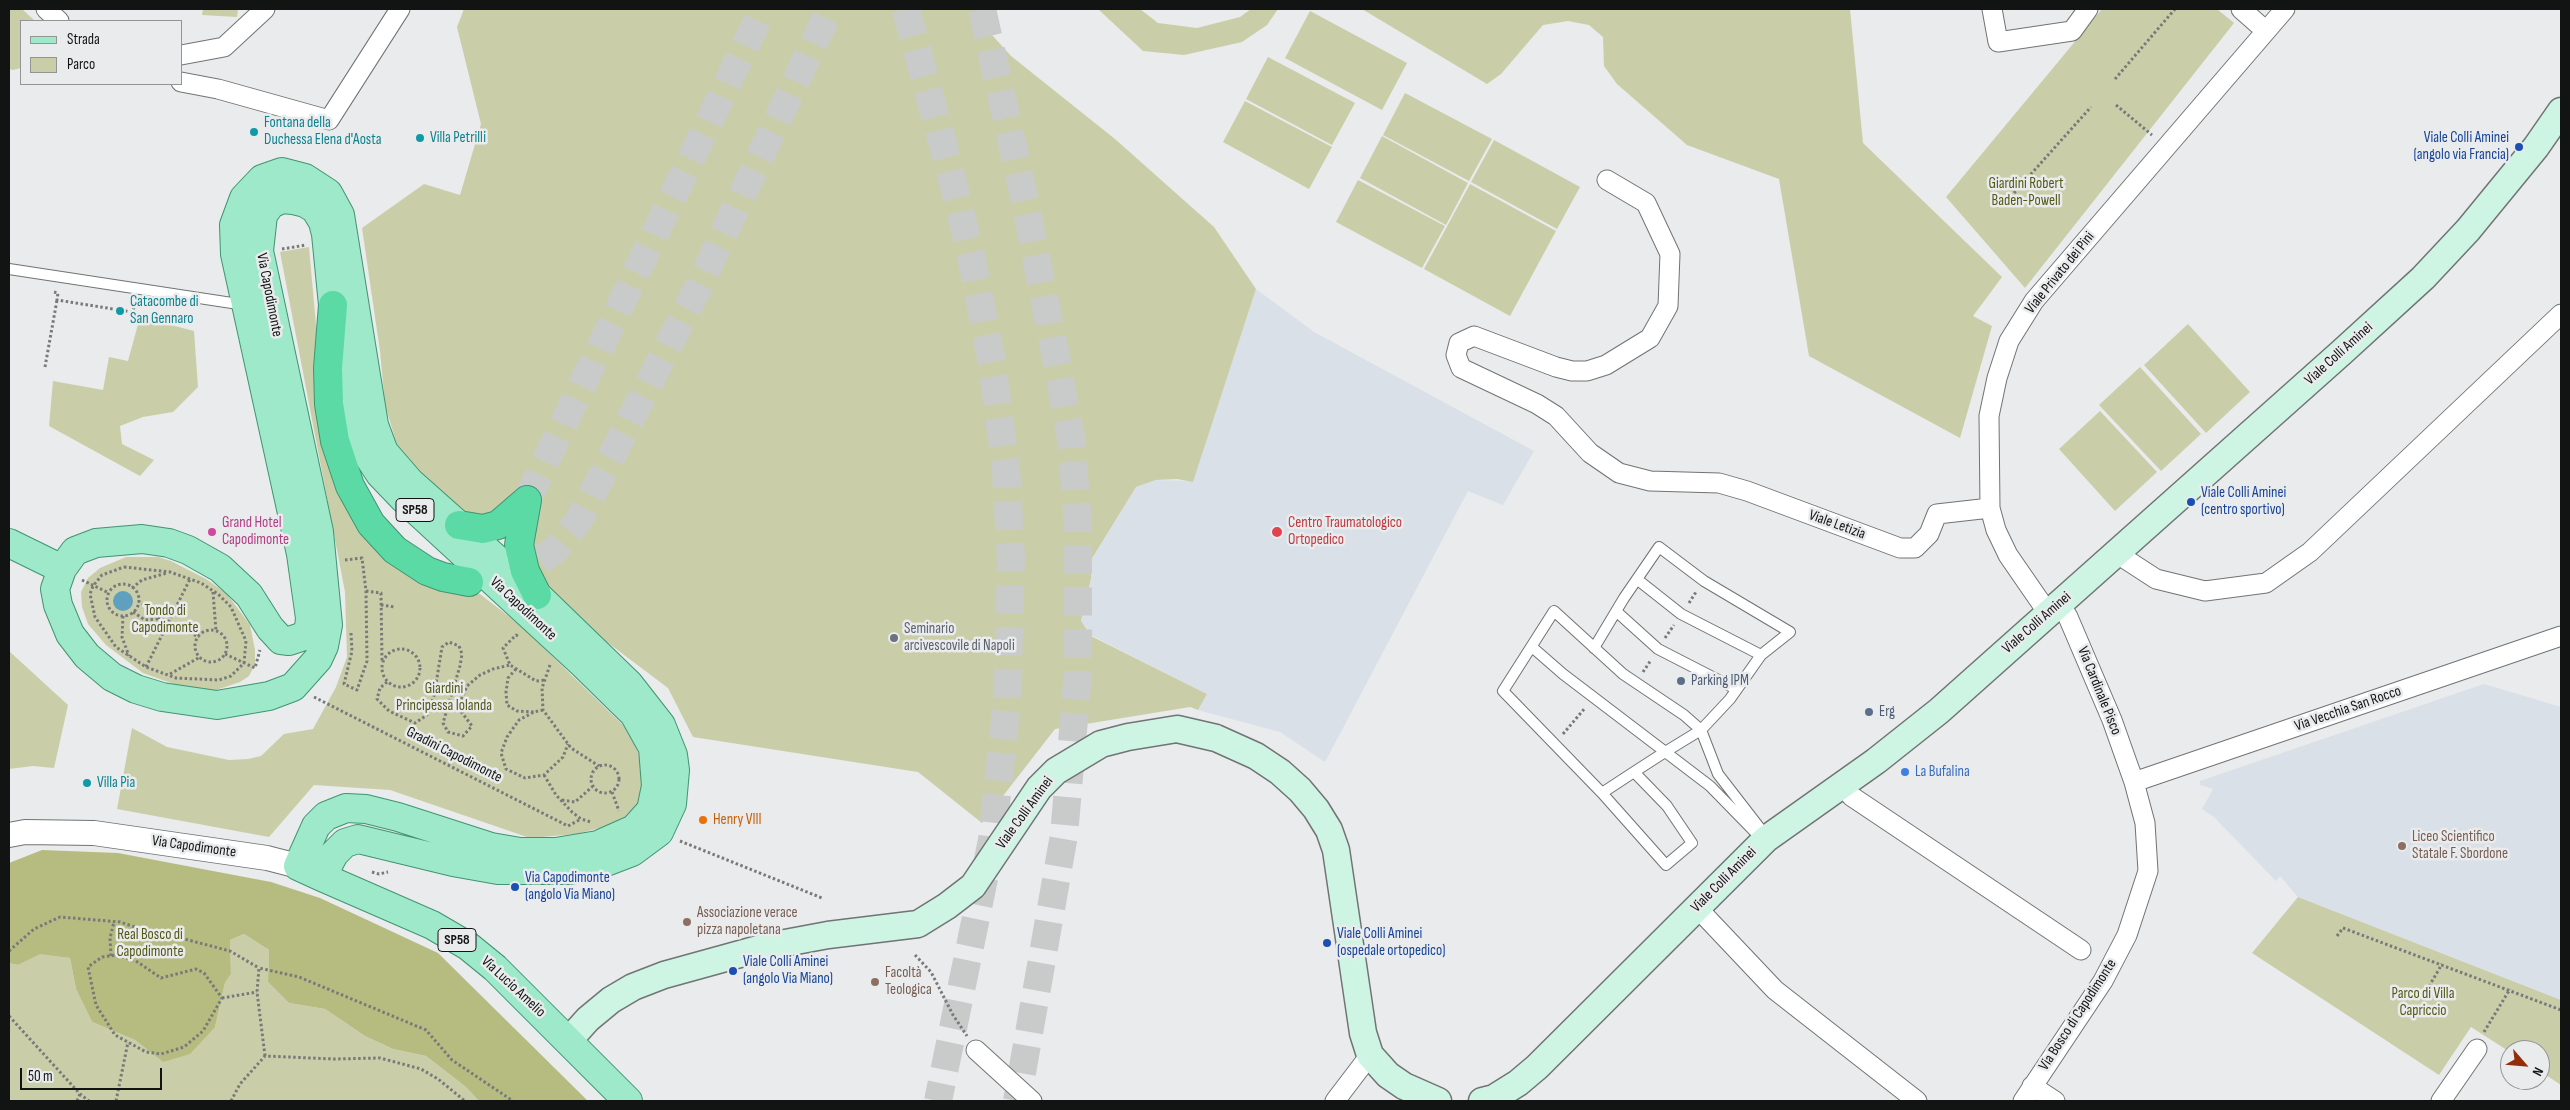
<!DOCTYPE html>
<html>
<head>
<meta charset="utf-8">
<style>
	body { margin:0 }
	#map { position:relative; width:2570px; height:1110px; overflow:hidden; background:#e9ebec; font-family:"Sofia Sans Condensed",sans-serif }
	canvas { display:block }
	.frame { position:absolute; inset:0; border:10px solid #121313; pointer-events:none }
	.legend { position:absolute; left:20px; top:20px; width:162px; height:65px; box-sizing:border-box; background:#e9ebec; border:1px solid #939595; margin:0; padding:6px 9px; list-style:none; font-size:15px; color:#121313 }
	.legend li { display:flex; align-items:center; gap:10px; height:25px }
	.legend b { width:25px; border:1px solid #939595 }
	.north { position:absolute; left:2500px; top:1040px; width:50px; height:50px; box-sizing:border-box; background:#e9ebec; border:1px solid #939595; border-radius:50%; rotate:117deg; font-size:14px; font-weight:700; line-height:20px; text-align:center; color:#121313 }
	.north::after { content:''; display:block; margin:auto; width:18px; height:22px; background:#942d09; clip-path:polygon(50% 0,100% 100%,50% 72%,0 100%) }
	.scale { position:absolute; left:20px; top:1068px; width:142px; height:22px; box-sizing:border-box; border:2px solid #121313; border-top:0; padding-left:6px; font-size:15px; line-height:18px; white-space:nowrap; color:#121313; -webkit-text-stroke:4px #e9ebec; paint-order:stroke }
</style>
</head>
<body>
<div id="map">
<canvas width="2570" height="1110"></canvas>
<div class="frame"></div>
<ul class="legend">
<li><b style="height:6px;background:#9de9ca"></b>Strada</li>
<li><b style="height:14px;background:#cacea8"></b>Parco</li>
</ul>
<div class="north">N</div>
<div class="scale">50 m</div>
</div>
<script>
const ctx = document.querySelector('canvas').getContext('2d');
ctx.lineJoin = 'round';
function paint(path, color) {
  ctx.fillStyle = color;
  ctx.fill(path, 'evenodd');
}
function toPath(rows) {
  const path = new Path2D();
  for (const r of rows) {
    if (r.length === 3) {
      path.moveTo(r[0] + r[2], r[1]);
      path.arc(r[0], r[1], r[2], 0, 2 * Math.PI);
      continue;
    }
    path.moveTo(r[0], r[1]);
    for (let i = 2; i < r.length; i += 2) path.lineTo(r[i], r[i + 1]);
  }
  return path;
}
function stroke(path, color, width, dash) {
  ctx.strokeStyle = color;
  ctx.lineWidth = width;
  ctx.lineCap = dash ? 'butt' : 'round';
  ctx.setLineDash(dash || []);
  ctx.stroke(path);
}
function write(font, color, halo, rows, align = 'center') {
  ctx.font = font + ' "Sofia Sans Condensed",sans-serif';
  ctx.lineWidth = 5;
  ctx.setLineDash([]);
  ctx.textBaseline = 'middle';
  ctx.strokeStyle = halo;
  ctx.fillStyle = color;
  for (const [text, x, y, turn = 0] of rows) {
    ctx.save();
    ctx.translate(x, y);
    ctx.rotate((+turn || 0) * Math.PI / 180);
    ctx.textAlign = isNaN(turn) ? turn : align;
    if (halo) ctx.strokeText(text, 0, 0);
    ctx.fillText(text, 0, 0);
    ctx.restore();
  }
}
const built = toPath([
	[1256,289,1314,332,1534,451,1503,505,1468,491,1325,762,1280,732,1198,710,1207,694,1091,635,1081,622,1091,579,1091,560,1136,487,1156,480,1193,481],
	[2484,684,2561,707,2561,1000,2298,897,2280,876,2276,881,2214,817,2202,809,2213,789,2200,785,2200,781]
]);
const green = toPath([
	[9,9,22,9,35,21,21,21,21,68,13,70,9,69],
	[203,9,238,9,237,17,202,15],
	[464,9,987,9,983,17,984,26,1011,56,1115,139,1214,227,1256,289,1193,482,1177,479,1156,480,1136,487,1091,560,1091,579,1081,621,1091,636,1207,694,1198,710,1190,707,1055,729,982,823,918,772,693,737,668,688,579,621,552,596,535,560,445,498,398,448,385,405,380,351,362,228,424,184,460,195,481,124,457,27],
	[1098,9,1140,9,1158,23,1197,28,1240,17,1251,9,1278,9,1267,25,1242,42,1184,55,1143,51],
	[1362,9,1850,9,1863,143,2002,277,1973,316,1992,326,1960,438,1809,356,1779,179,1687,145,1617,84,1604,66,1603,37,1589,25,1568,21,1543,25,1501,74,1487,84],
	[2102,9,2217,9,2234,23,2025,288,1946,197],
	[1310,11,1407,63,1382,110,1285,58],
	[1268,57,1355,103,1332,145,1246,99],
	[1405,93,1492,139,1469,181,1383,135],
	[1245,101,1332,147,1309,189,1223,142],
	[1382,136,1468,183,1446,225,1360,178],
	[1494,140,1580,187,1557,229,1471,182],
	[1358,180,1445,226,1422,268,1336,222],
	[1470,184,1556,231,1510,316,1424,269],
	[309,247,322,392,336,475,380,555,414,576,480,594,520,625,624,726,635,744,642,764,644,789,637,807,624,818,604,827,576,834,530,838,390,790,314,785,269,837,117,809,132,728,167,747,229,760,248,759,261,756,284,734,313,729,336,687,347,657,345,592,280,252],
	[140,317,194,331,198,387,173,412,143,417,120,426,122,444,154,460,140,476,49,426,53,381,103,390,109,357,128,361],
	[2188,324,2250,392,2206,433,2144,365],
	[2140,367,2201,434,2161,471,2099,405],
	[2100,411,2157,472,2115,511,2059,449],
	[126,557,158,557,171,561,206,579,227,594,250,625,255,650,255,664,249,676,240,682,216,690,185,688,143,673,106,645,88,624,82,607,81,592,88,578,100,568],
	[9,651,68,705,54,768,33,766,9,769],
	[2298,897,2561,1000,2561,1085,2540,1071,2540,1050,2510,1050,2510,1052,2471,1027,2439,1075,2252,953],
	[244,934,269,950,268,982,289,1003,325,1009,365,1036,393,1049,426,1056,466,1087,479,1101,9,1101,9,963,18,965,40,953,70,958,76,989,92,1022,135,1040,163,1062,215,1027,225,983,231,974,230,940]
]);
const forest = toPath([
	[42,850,118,853,271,882,320,898,438,953,588,1101,479,1101,466,1087,426,1056,393,1049,365,1036,325,1009,289,1003,268,982,269,950,244,934,230,940,231,974,225,983,215,1027,190,1054,163,1062,135,1040,92,1022,76,989,70,958,40,954,18,965,9,963,9,863]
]);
const water = toPath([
	[123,601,10]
]);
const motorwayTunnel = toPath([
	[906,9,947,159,971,255,992,363,1006,468,1011,559,1007,702,992,840,938,1101],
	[982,9,1025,201,1056,357,1071,438,1078,523,1078,673,1064,835,1017,1101],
	[527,500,763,9],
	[503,579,521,574,555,550,579,520,699,286,830,9]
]);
const path = toPath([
	[2115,79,2175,9],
	[2116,105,2152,135],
	[2014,193,2091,107],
	[282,249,306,245],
	[54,292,58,293,57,300,132,312,137,301],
	[45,367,57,300],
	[345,560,362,558,366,591,367,661,357,690,344,684,352,651,351,633],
	[124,567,170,572,201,583,218,594,231,607,246,641,244,663,231,676,219,680,176,678,146,667,116,647,95,617,90,594,93,586,102,575,124,567],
	[82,580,109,593],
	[123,600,16],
	[132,588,142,580,167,573],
	[366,591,381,593,382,661],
	[213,592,216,631],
	[1689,603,1696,592],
	[381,605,395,607],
	[133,612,145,620,157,619,159,614,157,611,138,601],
	[123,616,122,637,129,656],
	[158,617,199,637],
	[211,646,16],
	[518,636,516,635,503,648,510,665,536,681,545,680],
	[1665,638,1674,625],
	[401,668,19],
	[225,654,255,668,260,650],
	[550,665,542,688,543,710,571,748,599,766],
	[146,667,190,579],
	[516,669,508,678,506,692,507,705,517,711,534,712],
	[1643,672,1651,660],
	[170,674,200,657],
	[387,682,380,688,377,699,389,711,415,723,427,715,434,696,442,647,449,642,459,646,462,654,460,666,443,723,448,732,463,736,472,726,460,710,461,700,467,686,480,675,493,669,510,665],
	[314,697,568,826,581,819],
	[543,710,534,712,519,720,507,737,501,753,506,769,525,778,544,775,563,757,568,744],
	[1563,734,1585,708],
	[605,779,14],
	[544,775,556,795,572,812,581,819,591,822],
	[612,792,619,811],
	[562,800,575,802,592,787],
	[680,841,822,898],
	[372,872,379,874,388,872],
	[2337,936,2343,928,2561,1010],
	[9,951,34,929,60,917,120,922,147,931,173,936,230,951,259,968],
	[117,955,136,961,161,978,196,969,204,973,222,998,203,1031,184,1047,161,1054,146,1052,115,1035,96,1005,88,967,102,957,117,955],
	[915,955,931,972,953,1015,967,1036],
	[111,956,110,938,114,922],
	[2424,995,2442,964],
	[222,998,257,992],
	[9,1016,80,1094,89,1101],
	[2484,1032,2510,989],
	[265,1056,257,992,259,968,299,977,426,1030,452,1060,513,1101],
	[77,1101,80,1094],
	[116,1101,128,1042],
	[231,1101,240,1084,265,1056,334,1059,380,1058,421,1069,438,1079,465,1101]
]);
const service = toPath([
	[9,269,245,305],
	[1638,580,1681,614,1761,655],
	[1617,612,1658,649,1736,689],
	[1532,647,1563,674,1710,786,1754,831],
	[1594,648,1624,598,1659,547,1704,581,1790,632,1761,655,1730,699,1701,730,1665,752,1634,772,1602,793,1666,865,1692,843,1667,806,1634,772],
	[1602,793,1503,691,1554,611,1623,674,1684,715,1701,730,1718,774,1759,827,1765,838]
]);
const minor = toPath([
	[46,9,59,21],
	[1992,9,1998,42,2072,31,2088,9],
	[2241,9,2266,31],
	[181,55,224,47,265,9],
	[181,82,218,89,329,120,400,9],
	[1607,180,1646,203,1670,254,1668,306,1650,338,1606,365,1587,371,1572,371,1556,367,1474,336,1459,343,1456,355,1461,368,1537,404,1556,416,1590,453,1619,473,1650,481,1719,483,1747,491,1900,548,1915,548,1929,534,1937,514,1990,508],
	[2116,553,2156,579,2205,591,2266,583,2310,552,2561,314],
	[2048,613,2008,555,1996,530,1990,508,1989,416,1997,378,2009,341,2034,301,2285,9],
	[2134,782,2561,636],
	[1851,796,2081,950],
	[1704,915,1775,990,1917,1101],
	[976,1050,1032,1101],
	[2032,1086,2055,1101],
	[1335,1101,1370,1055],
	[2023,1101,2103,981,2127,935,2148,871,2145,823,2134,782,2112,720,2068,617,2059,603],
	[2441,1101,2477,1049]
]);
const tertiary = toPath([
	[9,835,25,832,94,833,267,858,298,866]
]);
const secondary = toPath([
	[569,1040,588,1019,611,1000,633,987,664,975,769,946,828,935,918,924,947,906,973,886,1039,788,1056,771,1101,744,1128,737,1177,729,1216,738,1256,756,1280,772,1300,790,1316,809,1329,830,1336,850,1363,1033,1370,1055,1388,1075,1404,1086,1438,1101],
	[1482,1101,1494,1098,1518,1083,1537,1067,1766,839,1876,761,1939,711,2342,352,2423,278,2468,230,2536,147,2561,111]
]);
const primary = toPath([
	[9,543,62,569],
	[322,877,334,854,345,843,358,839,453,862,498,870,570,870,606,862,632,852,659,832,672,804,675,770,673,755,661,725,629,684,537,595,410,482,384,452,374,425,340,215,328,193,305,178,282,172,262,179,244,198,234,225,235,254,301,554,310,618,309,628,304,636,289,641,281,640,270,628,249,595,220,568,188,550,169,543,142,539,96,543,75,551,62,569,55,589,58,605,70,634,87,656,112,677,136,689,162,697,217,705,269,696,293,687,318,659,324,646,328,625,319,532,259,251,263,215,271,204,282,199,293,200,305,203,315,209,323,222,326,234,333,305,353,417,363,448,380,474,404,499,583,664,634,714,653,748,656,786,651,810,634,829,598,845,556,852,520,852,491,847,398,817,366,809,346,808,326,816,316,826,298,866,322,877,432,925,468,946,495,968,628,1101]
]);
const motorway = toPath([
	[333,305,328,368,329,404,335,441,350,486,371,524,395,550,427,571,443,577,469,582],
	[527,500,519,545,525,571,537,595],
	[459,525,483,529,498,525,527,500]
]);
const markers = [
	[254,132,5,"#0f9aa8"],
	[420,138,5,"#0f9aa8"],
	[2519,147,5,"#1a4fb4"],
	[120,311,5,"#0f9aa8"],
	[2191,502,5,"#1a4fb4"],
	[212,532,5,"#d1479c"],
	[1277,532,6,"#e0444e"],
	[894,638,5,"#6b7280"],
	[1681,681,5,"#5c6f8a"],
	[1869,712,5,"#5c6f8a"],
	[1905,772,5,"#3f7fe0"],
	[87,783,5,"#0f9aa8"],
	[703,820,5,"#e8710a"],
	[2402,846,5,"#8d6e63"],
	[515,887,5,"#1a4fb4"],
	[687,922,5,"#8d6e63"],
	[1327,943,5,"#1a4fb4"],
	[733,971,5,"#1a4fb4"],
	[875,982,5,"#8d6e63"]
];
const shields = [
	[415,510,38],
	[457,940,38]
];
const shieldNames = [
	["SP58",415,510],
	["SP58",457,940]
];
const cultureNames = [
	["Fontana della",264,123],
	["Duchessa Elena d'Aosta",264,140],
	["Villa Petrilli",430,138],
	["Catacombe di",130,302],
	["San Gennaro",130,319],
	["Villa Pia",97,783]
];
const transitNames = [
	["Viale Colli Aminei",2509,138,"right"],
	["(angolo via Francia)",2509,155,"right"],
	["Viale Colli Aminei",2201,493],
	["(centro sportivo)",2201,510],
	["Via Capodimonte",525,878],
	["(angolo Via Miano)",525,895],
	["Viale Colli Aminei",1337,934],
	["(ospedale ortopedico)",1337,951],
	["Viale Colli Aminei",743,962],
	["(angolo Via Miano)",743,979]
];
const parkNames = [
	["Giardini Robert",2026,184],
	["Baden-Powell",2026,201],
	["Tondo di",165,611],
	["Capodimonte",165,628],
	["Giardini",444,689],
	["Principessa Iolanda",444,706],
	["Real Bosco di",150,935],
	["Capodimonte",150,952],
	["Parco di Villa",2423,994],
	["Capriccio",2423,1011]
];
const streetNames = [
	["Viale Privato dei Pini",2060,273,-51],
	["Via Capodimonte",269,295,79],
	["Viale Colli Aminei",2339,354,-42],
	["Viale Letizia",1837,525,20],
	["Via Capodimonte",523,609,43],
	["Viale Colli Aminei",2037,623,-41],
	["Via Cardinale Pisco",2099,691,68],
	["Via Vecchia San Rocco",2348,709,-19],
	["Gradini Capodimonte",454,755,27],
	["Viale Colli Aminei",1025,813,-54],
	["Via Capodimonte",194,847,8],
	["Viale Colli Aminei",1724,880,-45],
	["Via Lucio Amelio",513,987,43],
	["Via Bosco di Capodimonte",2078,1015,-57]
];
const hotelNames = [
	["Grand Hotel",222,523],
	["Capodimonte",222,540]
];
const healthNames = [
	["Centro Traumatologico",1288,523],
	["Ortopedico",1288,540]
];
const worshipNames = [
	["Seminario",904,629],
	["arcivescovile di Napoli",904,646]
];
const serviceNames = [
	["Parking IPM",1691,681],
	["Erg",1879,712]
];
const shopNames = [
	["La Bufalina",1915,772]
];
const foodNames = [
	["Henry VIII",713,820]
];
const educationNames = [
	["Liceo Scientifico",2412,837],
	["Statale F. Sbordone",2412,854],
	["Associazione verace",697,913],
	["pizza napoletana",697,930],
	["Facoltà",885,973],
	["Teologica",885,990]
];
paint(built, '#d9e0e7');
paint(green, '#cacea8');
paint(forest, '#b6bc80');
paint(water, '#60a0bf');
stroke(motorwayTunnel, '#c9cbcb', 28, [28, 14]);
stroke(service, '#717374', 12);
stroke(minor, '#717374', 21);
stroke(tertiary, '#717374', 26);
stroke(secondary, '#717374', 29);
stroke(primary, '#419473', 30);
stroke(motorway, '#419473', 30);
stroke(path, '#787a7a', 3, [2.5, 2.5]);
stroke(service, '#fff', 10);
stroke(minor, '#fff', 19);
stroke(tertiary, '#fff', 24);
stroke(secondary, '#cef4e4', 26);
stroke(primary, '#9de9ca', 28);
stroke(motorway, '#5bdaa6', 28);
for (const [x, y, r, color] of markers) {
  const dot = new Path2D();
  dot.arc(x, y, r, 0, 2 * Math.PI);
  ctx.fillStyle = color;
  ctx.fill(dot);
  stroke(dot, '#e9ebec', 2);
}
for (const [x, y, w] of shields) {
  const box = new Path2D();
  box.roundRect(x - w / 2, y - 11.5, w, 23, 4);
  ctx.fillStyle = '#e9ebec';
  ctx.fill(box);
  stroke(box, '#121313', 1);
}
write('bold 14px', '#121313', null, shieldNames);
write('15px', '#0d838f', '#e9ebec', cultureNames, 'left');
write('15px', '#164399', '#e9ebec', transitNames, 'left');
write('15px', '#545815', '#e9ebec', parkNames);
write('15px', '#121313', '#e9ebec', streetNames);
write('15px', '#b23c85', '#e9ebec', hotelNames, 'left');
write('15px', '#be3a42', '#e9ebec', healthNames, 'left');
write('15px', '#5b616d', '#e9ebec', worshipNames, 'left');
write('15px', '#4e5e75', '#e9ebec', serviceNames, 'left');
write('15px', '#366cbe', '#e9ebec', shopNames, 'left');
write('15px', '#c56008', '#e9ebec', foodNames, 'left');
write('15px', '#785e54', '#e9ebec', educationNames, 'left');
</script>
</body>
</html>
